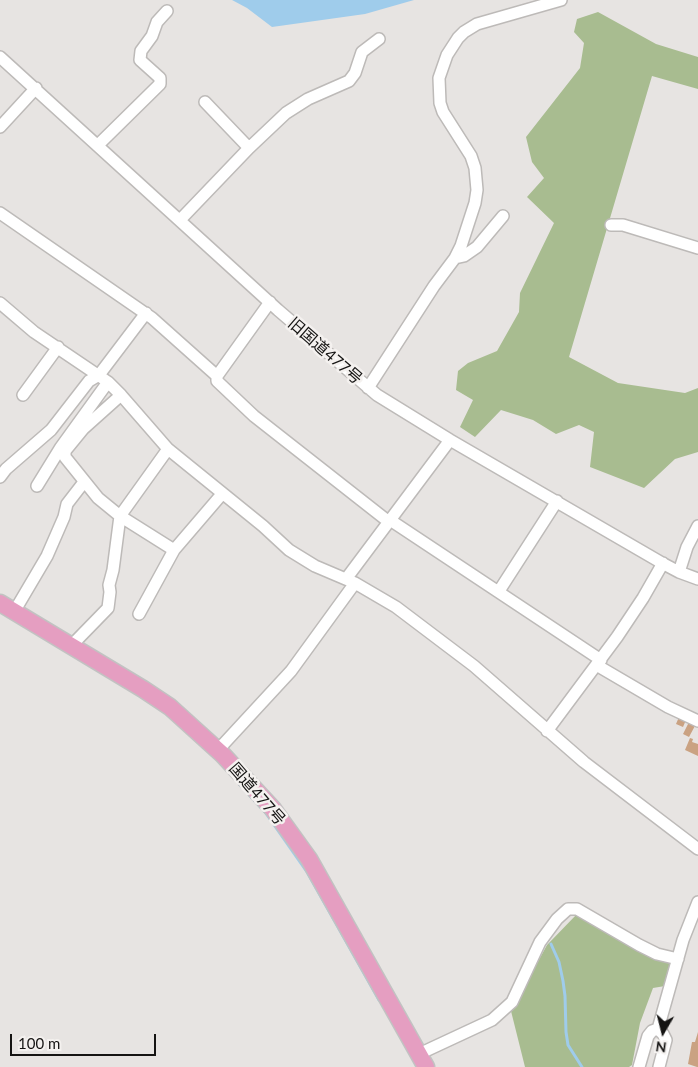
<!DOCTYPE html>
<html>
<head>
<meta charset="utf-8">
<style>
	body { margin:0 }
	#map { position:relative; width:698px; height:1067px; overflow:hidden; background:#e7e4e2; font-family:Lato,sans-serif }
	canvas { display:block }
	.north { position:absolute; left:638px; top:1007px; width:50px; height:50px; -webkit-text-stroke:4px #f4f1ef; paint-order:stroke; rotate:188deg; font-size:14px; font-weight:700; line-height:20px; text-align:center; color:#151413 }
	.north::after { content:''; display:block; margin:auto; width:18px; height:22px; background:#151413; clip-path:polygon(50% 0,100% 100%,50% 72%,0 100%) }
	.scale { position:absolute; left:10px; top:1034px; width:146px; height:22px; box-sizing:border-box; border:2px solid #151413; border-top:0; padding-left:6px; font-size:15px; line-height:18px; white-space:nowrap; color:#151413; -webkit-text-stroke:4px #f4f1ef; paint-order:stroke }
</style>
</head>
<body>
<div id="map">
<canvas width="698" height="1067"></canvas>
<div class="north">N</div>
<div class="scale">100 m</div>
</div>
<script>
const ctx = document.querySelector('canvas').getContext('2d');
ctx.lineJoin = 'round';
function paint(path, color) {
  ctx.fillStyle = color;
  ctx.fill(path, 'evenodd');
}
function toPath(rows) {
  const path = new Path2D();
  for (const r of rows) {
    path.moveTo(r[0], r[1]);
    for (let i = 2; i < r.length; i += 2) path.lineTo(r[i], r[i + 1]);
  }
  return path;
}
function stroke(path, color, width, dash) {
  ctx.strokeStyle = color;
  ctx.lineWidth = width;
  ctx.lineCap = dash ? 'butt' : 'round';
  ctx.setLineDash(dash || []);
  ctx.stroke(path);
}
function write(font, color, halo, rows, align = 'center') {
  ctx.font = font + ' Lato,"Noto Sans JP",sans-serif';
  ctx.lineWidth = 5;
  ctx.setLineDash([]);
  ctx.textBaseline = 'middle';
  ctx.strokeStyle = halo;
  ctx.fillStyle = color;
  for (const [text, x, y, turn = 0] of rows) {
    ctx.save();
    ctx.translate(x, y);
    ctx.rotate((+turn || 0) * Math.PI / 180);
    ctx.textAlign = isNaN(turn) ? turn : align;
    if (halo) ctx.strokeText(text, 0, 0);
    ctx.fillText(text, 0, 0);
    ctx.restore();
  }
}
const green = toPath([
	[598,12,656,44,698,57,698,89,652,76,569,357,618,383,685,393,698,388,698,452,675,459,644,488,590,467,594,432,579,425,556,434,533,420,501,410,475,437,460,427,473,400,456,390,458,371,468,363,497,351,519,312,520,293,554,223,527,197,544,178,532,162,526,137,580,68,584,43,574,32,577,19],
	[578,913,673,961,665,986,653,988,640,1023,632,1065,629,1067,525,1067,511,1011,547,945]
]);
const water = toPath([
	[232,0,414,0,365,14,272,27,247,8]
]);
const stream = toPath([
	[240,785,265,812,307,872,379,1000],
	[551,944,559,962,563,981,565,996,566,1032,568,1045,582,1067]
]);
const building = toPath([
	[679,717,686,720,683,727,676,724],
	[689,722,696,724,689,737,683,734],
	[690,738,693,739,692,742,698,744,698,756,685,750],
	[698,1032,698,1067,697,1067,688,1064,692,1042,695,1042]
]);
const minor = toPath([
	[0,57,278,310,377,395,450,440,662,563,679,572,698,579],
	[205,102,249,148],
	[0,127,36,88],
	[98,145,160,84,160,78,140,60,141,51,152,36,157,22,167,11],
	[0,213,152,318,217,376,217,381,254,416,389,522],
	[180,220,249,148,286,113,308,99,349,81,355,73,362,52,379,39],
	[611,225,623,225,698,248],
	[455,258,464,256,477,247,503,216],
	[0,303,34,332,108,382,121,395,168,449,263,526,289,550,315,566,355,583,396,607,474,666,584,762,698,849],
	[217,376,270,302],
	[368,388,434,286,455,258,461,246,475,203,477,190,475,168,471,156,443,112,440,103,439,78,447,55,458,38,464,32,477,24,561,0],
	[23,395,58,347],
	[121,395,83,429,65,451,65,457,98,498,120,516,174,550],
	[0,477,6,469,51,430,89,381,99,375,146,313],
	[37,486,61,447,108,382],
	[390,520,601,660],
	[679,572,687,547,698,526],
	[346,579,450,440],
	[499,591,557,501],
	[14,612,47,556,64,517,67,504,84,482],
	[139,614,174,550,222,494],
	[71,646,108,608,110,592,109,585,113,570,120,516,168,449],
	[599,662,598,666,668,707,698,721],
	[547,731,617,637,643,598,663,563],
	[218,750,291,671,355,583],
	[658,1029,683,940,698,902],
	[658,1029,663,1034,666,1040,659,1067],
	[419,1054,492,1020,512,1002,540,942,557,919,568,909,577,909,639,945,657,954,678,959],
	[639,1067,648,1036,652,1031,658,1029]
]);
const highway = toPath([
	[0,603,143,689,170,707,223,755,273,809,309,859,426,1067]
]);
const streetNames = [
	["旧国道477号",325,351,41],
	["国道477号",257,794,49]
];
paint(green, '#a8bc90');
paint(water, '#9fcceb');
stroke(stream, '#9fcceb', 3);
paint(building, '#caa282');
stroke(minor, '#bdbab8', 14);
stroke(highway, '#c2c2c2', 19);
stroke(minor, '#fff', 11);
stroke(highway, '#e59ec1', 16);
write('16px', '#151413', '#f4f1ef', streetNames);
</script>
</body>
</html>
